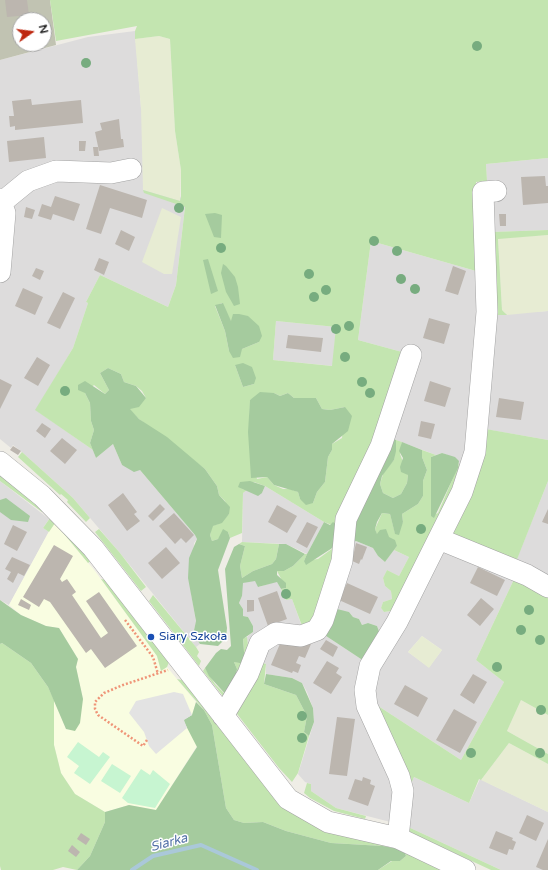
<!DOCTYPE html>
<html>
<head>
<meta charset="utf-8">
<style>
	body { margin:0 }
	#map { position:relative; width:548px; height:870px; overflow:hidden; background:#efede6; font-family:"Varela Round",sans-serif }
	canvas { display:block }
	.north { position:absolute; left:12px; top:12px; width:40px; height:40px; box-sizing:border-box; background:#fff; border:1px solid #a5a5a5; border-radius:50%; rotate:76deg; font-size:11px; font-weight:700; line-height:16px; text-align:center; color:#1f1f1f }
	.north::after { content:''; display:block; margin:auto; width:14px; height:18px; background:#be2810; clip-path:polygon(50% 0,100% 100%,50% 72%,0 100%) }
</style>
</head>
<body>
<div id="map">
<canvas width="548" height="870"></canvas>
<div class="north">N</div>
</div>
<script>
const ctx = document.querySelector('canvas').getContext('2d');
ctx.lineJoin = 'round';
function paint(path, color) {
  ctx.fillStyle = color;
  ctx.fill(path, 'evenodd');
}
function toPath(rows) {
  const path = new Path2D();
  for (const r of rows) {
    path.moveTo(r[0], r[1]);
    for (let i = 2; i < r.length; i += 2) path.lineTo(r[i], r[i + 1]);
  }
  return path;
}
function stroke(path, color, width, dash) {
  ctx.strokeStyle = color;
  ctx.lineWidth = width;
  ctx.lineCap = dash ? 'butt' : 'round';
  ctx.setLineDash(dash || []);
  ctx.stroke(path);
}
function write(font, color, halo, rows, align = 'center') {
  ctx.font = font + ' "Varela Round",sans-serif';
  ctx.lineWidth = 3;
  ctx.setLineDash([]);
  ctx.textBaseline = 'middle';
  ctx.strokeStyle = halo;
  ctx.fillStyle = color;
  for (const [text, x, y, turn = 0] of rows) {
    ctx.save();
    ctx.translate(x, y);
    ctx.rotate((+turn || 0) * Math.PI / 180);
    ctx.textAlign = isNaN(turn) ? turn : align;
    if (halo) ctx.strokeText(text, 0, 0);
    ctx.fillText(text, 0, 0);
    ctx.restore();
  }
}
const residential = toPath([
	[135,31,141,108,185,207,176,285,168,307,100,275,86,302,88,303,73,348,36,410,93,450,96,458,113,444,122,465,140,470,195,535,197,539,194,543,191,593,196,622,193,635,200,644,196,647,120,553,73,498,22,452,13,445,11,448,0,439,0,60,88,37],
	[548,158,548,230,492,232,488,204,486,164],
	[371,241,476,271,479,315,548,311,548,440,473,427,462,465,459,464,459,461,447,455,442,453,436,455,388,437,402,352,358,340],
	[276,321,336,327,333,366,273,360],
	[0,481,49,519,43,528,49,532,9,605,0,600],
	[548,481,548,592,516,575,476,660,504,682,461,760,369,700,371,710,403,777,406,788,409,789,414,777,469,803,480,779,548,812,548,870,501,870,406,826,336,808,311,791,311,784,305,782,298,774,314,722,313,708,307,692,302,683,292,678,266,674,266,664,258,661,254,669,249,666,250,662,247,637,253,632,253,626,248,617,243,616,243,609,239,603,242,596,242,583,255,580,259,587,277,581,286,600,292,599,306,638,314,636,320,632,364,661,380,634,377,626,368,623,362,625,359,619,353,617,349,612,333,610,338,593,337,588,330,585,339,556,340,539,352,543,356,541,373,548,378,556,385,562,394,550,409,557,399,576,387,570,383,578,385,586,391,591,392,599,383,602,381,608,384,612,391,611,415,570,433,531,514,566],
	[422,636,442,650,429,667,408,652],
	[265,486,324,522,307,554,286,544,242,542,243,493,247,490,262,493]
]);
const education = toPath([
	[54,522,95,571,157,656,161,670,167,667,196,702,192,715,184,720,197,746,156,810,129,805,105,812,75,794,61,773,54,745,54,700,66,729,83,699,76,667,78,659,59,628,46,626,21,615,9,605]
]);
const construction = toPath([
	[0,0,50,0,56,45,0,60],
	[20,20,44,20,44,44,20,44]
]);
const farmland = toPath([
	[159,36,170,39,175,131,181,170,180,201,143,190,141,108,135,39],
	[162,208,181,217,172,274,164,274,142,262],
	[548,235,548,311,507,315,502,310,498,238],
	[422,636,442,650,429,668,408,652],
	[521,700,548,715,548,754,507,731],
	[509,743,548,764,548,812,481,780]
]);
const grass = toPath([
	[50,0,548,0,548,158,486,164,487,181,476,182,476,271,371,241,358,340,402,352,405,355,342,529,324,522,265,486,254,482,241,482,242,489,247,490,243,493,242,533,230,538,228,532,218,539,212,541,210,535,212,526,218,524,229,514,225,501,219,495,217,486,205,469,139,419,129,409,146,398,142,391,136,386,124,382,121,374,108,368,100,373,109,390,105,394,94,385,85,393,90,403,91,421,94,430,90,443,93,450,35,410,73,348,88,303,86,302,100,275,168,307,176,285,185,207,144,193,143,190,180,201,181,197,181,170,175,131,170,39,159,36,135,39,135,31,137,26,56,41],
	[222,303,231,322,259,342,242,349,229,351,225,331,215,306],
	[276,321,336,327,332,366,273,360],
	[235,365,254,384,243,387],
	[274,393,280,396,288,393,294,398,316,398,322,409,330,410,345,407,342,438,332,444,332,450,328,457,325,482,317,492,313,503,300,499,298,492,290,489,283,489,274,485,267,477,257,479,249,446,250,400],
	[548,230,548,235,498,239,502,310,507,315,490,315,492,232],
	[480,428,548,440,548,481,514,567,446,537],
	[396,440,402,442,400,454,408,475,407,483,401,494,393,498,383,493,380,484,384,471,394,460],
	[422,450,436,455,431,457,431,516,438,513,459,464,462,465,468,460,391,611,384,612,381,608,383,602,392,599,391,591,385,586,383,578,387,570,399,576,409,557,394,550,397,546,377,535,375,529,382,513,390,514,395,533,403,522,402,514,418,504,423,496,423,481,427,470,422,457],
	[22,452,73,498,90,518,86,522,67,502,68,500,61,494,60,495,18,457],
	[0,471,44,508,42,512,0,481],
	[50,518,93,559,88,563,55,523,49,532,43,528],
	[99,529,120,553,146,587,141,591,95,532],
	[242,542,279,544,276,559,272,564,253,571,242,578,240,566,245,546,239,544],
	[340,543,330,585,305,634,292,599,286,600,281,589,286,588,277,571,284,571,293,566,305,554,307,554,304,561,318,559],
	[516,575,548,592,548,715,521,700,507,731,548,754,548,764,509,743,481,780,479,779,469,803,414,777,409,789,369,700,461,760,504,682,476,660],
	[101,579,106,580,169,662,167,667,161,671,157,656],
	[153,595,196,647,199,652,197,656,201,661,199,666,149,601],
	[247,637,250,662,235,692,236,694,230,700,226,700,203,671,205,668,215,684,229,698,237,683,237,669,234,662,245,663,243,638],
	[2,643,31,663,48,687,54,700,54,745,61,773,75,794,105,812,105,822,90,856,77,870,63,867,53,870,1,870,0,866,0,644],
	[257,661,266,664,264,684,296,695,307,716,304,732,309,736,298,773,292,782,279,768,234,710],
	[177,679,191,682,286,801,404,847,442,870,378,870,392,861,400,861,406,856,404,850,383,846,331,843,286,831,263,822,244,823,234,820,226,808,212,725,204,710],
	[307,783,311,784,311,791,336,808,366,816,365,819,334,811,310,798,304,793],
	[406,826,501,870,491,870,405,830]
]);
const forest = toPath([
	[215,213,222,215,221,238,214,237,205,214],
	[208,259,218,291,211,294,203,260],
	[223,264,226,266,235,277,238,287,240,304,234,306,226,292,221,273],
	[223,303,231,321,233,314,239,314,248,316,259,326,262,336,259,342,242,349,240,357,233,358,229,351,225,331,215,305],
	[243,363,252,367,256,378,254,384,243,387,235,365],
	[108,368,121,374,124,382,136,386,146,398,139,407,130,409,139,419,167,437,205,469,217,486,219,495,230,507,229,514,222,523,213,526,210,535,212,541,218,539,223,529,228,532,230,538,218,570,227,628,226,638,218,646,200,644,193,635,196,621,188,578,189,558,197,539,195,535,140,470,134,472,122,465,113,444,96,458,90,443,94,430,91,421,90,403,85,393,78,390,78,385,85,381,105,394,109,390,100,373],
	[260,392,274,393,280,396,288,393,294,398,316,398,322,409,330,410,345,407,352,416,348,431,332,444,332,450,328,457,325,482,317,492,313,503,306,505,300,499,298,492,274,485,267,477,251,478,248,432,250,400],
	[388,437,396,440,396,451,394,460,382,476,380,484,383,493,393,498,401,494,407,483,408,475,401,472,400,467,403,458,399,451,402,442,422,450,422,457,427,470,423,481,423,496,418,504,402,514,403,522,399,535,395,534,390,514,382,513,377,522,375,529,377,534,380,530,386,529,389,537,395,540,397,546,385,562,378,556,373,548,356,541,352,543,349,535],
	[442,453,455,457,459,461,458,468,434,518,431,516,431,457],
	[250,481,265,486,262,493,258,496,238,487,240,482],
	[6,498,30,516,28,522,11,520,0,512,0,500],
	[324,522,330,525,333,522,342,529,340,543,306,565,304,561,307,554],
	[239,544,245,546,240,566,242,578,253,571,272,564,276,559,279,544,286,544,305,554,293,566,284,571,277,571,277,575,286,583,286,588,281,589,277,582,258,587,255,581,243,583,242,596,239,603,243,609,243,616,248,617,253,626,253,632,243,639,245,664,234,662,237,669,236,677,229,698,209,676,205,668,216,653,221,649,227,650,231,646,225,569,234,547],
	[0,600,21,615,46,626,59,628,78,659,76,667,83,699,80,723,75,731,66,729,48,687,31,663,2,643,0,644],
	[337,609,349,612,353,617,359,619,362,625,368,623,377,626,380,634,364,661,320,632],
	[266,674,292,678,302,683,313,708,314,722,309,736,304,732,307,716,296,695,264,684],
	[196,702,204,710,212,725,226,808,234,820,244,823,263,822,286,831,331,843,383,846,404,850,406,856,400,861,391,861,378,870,77,870,90,856,105,822,105,812,129,805,156,810,197,747,183,720,192,715]
]);
const park = toPath([
	[78,742,99,757,103,752,110,757,90,784,74,773,79,766,67,757],
	[112,764,131,776,120,793,101,781],
	[141,769,150,775,153,770,170,784,155,808,128,803,122,798]
]);
const parking = toPath([
	[174,692,183,694,192,715,184,720,187,728,156,754,149,746,144,732,129,713,136,701]
]);
const stream = toPath([
	[132,870,153,856,201,845,257,870]
]);
const building = toPath([
	[5,0,27,0,29,15,7,17],
	[31,99,32,105,81,100,83,123,15,130,15,126,10,127,9,116,14,116,12,101],
	[119,119,121,139,123,139,124,147,99,151,95,132,102,130,100,123],
	[44,137,46,158,9,162,7,141],
	[79,141,86,141,85,151,79,151],
	[93,147,98,147,99,156,94,156],
	[545,176,546,186,548,186,548,203,523,205,521,177],
	[100,185,147,200,142,218,110,208,101,234,86,229],
	[55,196,80,204,74,221,53,214,51,220,38,216,42,204,51,207],
	[26,207,35,210,32,219,24,217],
	[499,214,506,214,506,226,500,226],
	[121,230,135,237,129,251,115,244],
	[99,258,109,262,104,275,94,270],
	[453,266,466,271,458,295,445,291],
	[36,268,44,271,40,280,32,276],
	[23,288,43,297,35,315,15,306],
	[63,292,75,298,60,329,47,323],
	[429,318,450,324,444,344,423,338],
	[288,335,323,338,321,352,286,348],
	[37,357,50,365,38,386,24,378],
	[0,379,12,385,0,409],
	[430,381,451,388,445,407,424,401],
	[499,398,524,402,521,420,496,417],
	[421,421,435,424,431,439,418,436],
	[42,423,51,429,45,438,36,431],
	[62,438,77,450,65,464,50,451],
	[13,446,21,451,18,455,10,450],
	[123,493,137,512,134,514,140,521,127,531,108,505],
	[160,504,165,509,153,521,148,516],
	[277,505,297,516,287,533,268,522],
	[548,509,548,524,542,522],
	[174,513,194,535,186,543,181,538,175,544,159,526],
	[307,522,318,527,307,548,296,542],
	[13,525,27,532,17,551,4,544],
	[356,543,367,547,362,560,361,559,359,564,352,561],
	[54,545,73,556,60,579,62,582,67,579,76,592,72,595,101,638,108,633,86,601,99,592,137,646,105,668,91,649,86,653,50,602,44,599,39,607,23,597],
	[166,547,180,563,162,579,148,563],
	[12,557,30,565,24,576,18,573,13,583,7,579,11,572,5,569],
	[478,567,505,580,497,596,470,583],
	[347,583,378,597,370,614,339,600],
	[277,591,287,619,268,626,258,598],
	[481,598,494,609,480,626,467,615],
	[21,599,31,605,29,610,18,605],
	[247,600,254,600,254,611,247,612],
	[282,639,302,640,311,644,305,658,299,656,296,663,301,665,298,673,293,671,292,673,271,665],
	[326,640,338,647,333,657,320,649],
	[327,661,339,668,336,673,342,677,331,694,313,683],
	[473,674,487,682,474,704,460,695],
	[405,685,428,698,418,717,394,704],
	[454,709,477,722,460,753,436,740],
	[337,717,355,719,347,776,329,774],
	[363,777,371,780,370,784,375,786,368,806,348,799,355,779,362,781],
	[527,815,544,823,536,841,519,833],
	[496,831,513,838,512,840,516,842,513,850,509,849,507,855,489,848],
	[81,833,90,839,86,845,77,839],
	[548,839,548,870,543,870,536,867],
	[72,845,80,852,76,857,68,851]
]);
const path = toPath([
	[125,620,153,657,158,674],
	[147,740,143,746,98,715,95,709,95,702,104,693,123,685,168,670]
]);
const minor = toPath([
	[0,199,5,213,0,272],
	[1,203,28,181,56,171,111,173,131,169],
	[0,462,42,496,93,548,288,799,328,822,398,838,465,870],
	[439,539,527,575,548,587],
	[223,716,248,674,260,643,276,633,301,636,317,630,323,620,342,561,346,519,381,446,411,355],
	[398,838,403,791,399,776,367,706,365,690,370,666,397,622,462,492,475,452,487,312,483,192,496,191]
]);
const trees = [
	[477,46],
	[86,63],
	[179,208],
	[374,241],
	[221,248],
	[397,251],
	[309,274],
	[401,279],
	[415,289],
	[326,290],
	[314,297],
	[349,326],
	[336,329],
	[345,357],
	[362,382],
	[65,391],
	[370,393],
	[421,529],
	[286,594],
	[529,610],
	[521,630],
	[540,640],
	[497,667],
	[541,710],
	[302,716],
	[302,738],
	[471,753],
	[540,753]
];
const markers = [
	[151,637,4,"#1a4fb4"]
];
const transitNames = [
	["Siary Szkoła",159,637]
];
const waterNames = [
	["Siarka",169,843,-15]
];
paint(residential, '#dddcdc');
paint(education, '#f9fde1');
paint(construction, '#c1c3b2');
paint(farmland, '#e7ecd3');
paint(grass, '#c3e5b0');
paint(forest, '#a5cb9e');
paint(park, '#c7f5d1');
paint(parking, '#e3e3e3');
stroke(stream, '#aac8d9', 4);
paint(building, '#bcb6af');
stroke(minor, '#a3a3a3', 22);
stroke(path, '#ef9477', 2.5, [2, 2]);
stroke(minor, '#fff', 21);
ctx.fillStyle = '#77ac7f';
for (const [x, y] of trees) {
  ctx.beginPath();
  ctx.arc(x, y, 5, 0, 2 * Math.PI);
  ctx.fill();
}
for (const [x, y, r, color] of markers) {
  const dot = new Path2D();
  dot.arc(x, y, r, 0, 2 * Math.PI);
  ctx.fillStyle = color;
  ctx.fill(dot);
  stroke(dot, '#fff', 1.5);
}
write('12px', '#164399', '#fff', transitNames, 'left');
write('italic 13px', '#5371a7', '#fff', waterNames);
</script>
</body>
</html>
